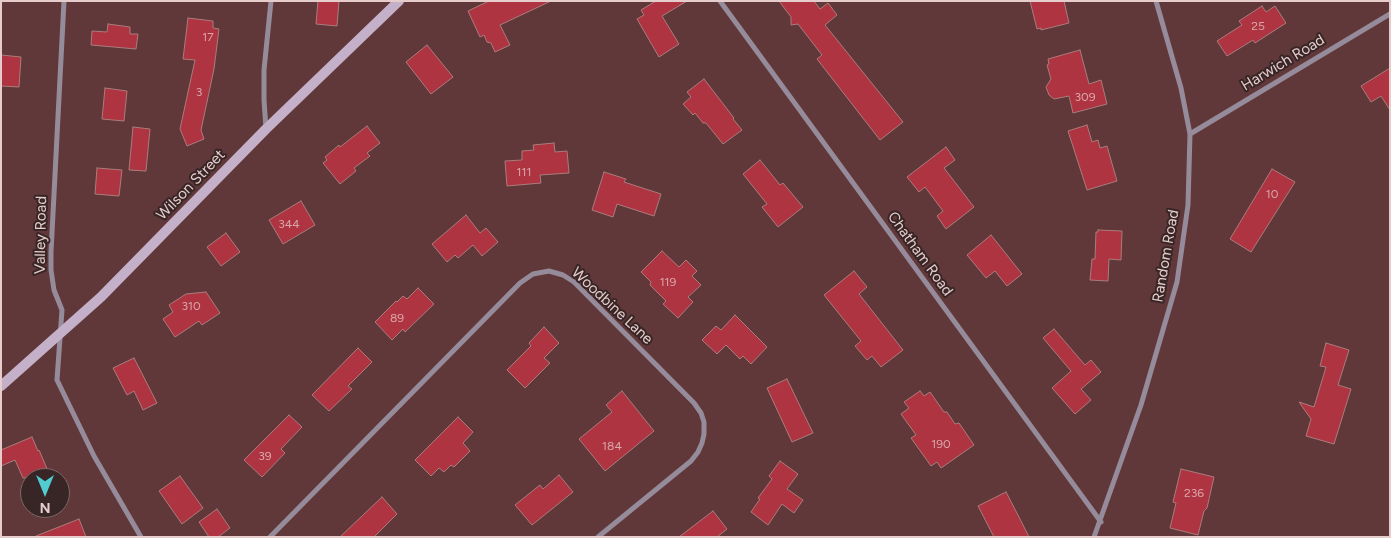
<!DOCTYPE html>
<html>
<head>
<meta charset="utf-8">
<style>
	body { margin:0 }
	#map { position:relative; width:1391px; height:538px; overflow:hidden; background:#603839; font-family:Figtree,sans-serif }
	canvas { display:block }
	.frame { position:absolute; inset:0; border:2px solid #e6cdcc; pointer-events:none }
	.north { position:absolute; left:20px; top:468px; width:50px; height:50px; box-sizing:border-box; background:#382626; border:1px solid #7e6968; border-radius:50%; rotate:180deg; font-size:14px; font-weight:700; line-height:20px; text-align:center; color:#e6cdcc }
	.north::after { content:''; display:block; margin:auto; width:18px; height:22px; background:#51ccd1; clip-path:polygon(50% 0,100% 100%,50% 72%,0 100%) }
</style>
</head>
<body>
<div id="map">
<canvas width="1391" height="538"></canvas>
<div class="frame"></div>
<div class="north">N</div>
</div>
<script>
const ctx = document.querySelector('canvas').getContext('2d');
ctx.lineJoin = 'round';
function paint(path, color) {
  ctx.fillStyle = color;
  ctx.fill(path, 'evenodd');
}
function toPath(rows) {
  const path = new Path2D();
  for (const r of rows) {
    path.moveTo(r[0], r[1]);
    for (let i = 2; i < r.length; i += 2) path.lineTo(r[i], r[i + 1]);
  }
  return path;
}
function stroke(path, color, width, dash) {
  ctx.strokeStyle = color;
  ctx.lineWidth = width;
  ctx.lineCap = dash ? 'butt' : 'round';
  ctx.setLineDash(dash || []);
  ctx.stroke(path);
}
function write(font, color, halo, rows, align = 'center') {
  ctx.font = font + ' Figtree,sans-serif';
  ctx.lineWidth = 4;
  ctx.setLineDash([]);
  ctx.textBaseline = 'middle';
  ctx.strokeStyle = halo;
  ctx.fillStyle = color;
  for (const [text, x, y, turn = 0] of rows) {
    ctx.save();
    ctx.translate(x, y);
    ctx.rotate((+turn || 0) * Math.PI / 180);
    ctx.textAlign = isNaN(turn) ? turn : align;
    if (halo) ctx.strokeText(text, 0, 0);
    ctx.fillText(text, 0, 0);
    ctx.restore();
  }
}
const building = toPath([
	[318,1,339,1,337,26,316,24,318,1],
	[489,1,551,1,500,25,510,45,495,52,491,43,487,42,484,35,480,37,468,11,489,1],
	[656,1,687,1,662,16,679,44,659,57,637,19,644,15,641,10,656,1],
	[779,1,814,1,820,9,828,3,837,15,825,25,903,122,880,140,817,59,822,55,798,24,791,25,791,17,779,1],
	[1030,1,1064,1,1069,23,1041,30,1041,28,1037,29,1030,1],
	[1262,6,1266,12,1275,6,1286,23,1255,43,1253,40,1227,56,1217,41,1242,25,1239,21,1262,6],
	[188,18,213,21,213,28,219,29,214,69,201,130,204,139,187,146,180,129,195,60,183,59,188,18],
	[108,24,130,27,130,34,138,34,136,49,91,45,92,31,107,32,108,24],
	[427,45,453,77,431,94,406,62,427,45],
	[1080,50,1089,84,1101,80,1107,104,1073,113,1069,96,1054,99,1049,95,1046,87,1051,79,1047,65,1049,64,1048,59,1080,50],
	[1,55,21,57,19,87,1,86,1,55],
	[1390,68,1390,110,1381,96,1371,102,1361,86,1390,68],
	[704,79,734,118,733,119,742,130,723,144,706,123,703,123,695,113,693,115,683,104,691,97,687,92,704,79],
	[105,88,127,91,124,121,102,119,105,88],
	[1087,125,1092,142,1098,140,1100,148,1107,146,1117,181,1087,190,1068,131,1087,125],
	[367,126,380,143,367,153,370,156,354,168,356,171,340,184,323,163,327,160,325,157,339,145,340,147,367,126],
	[133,127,150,129,146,171,129,170,133,127],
	[554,143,555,152,567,151,569,173,540,175,541,183,507,186,505,161,522,160,522,151,534,150,533,145,554,143],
	[946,147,955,160,944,168,974,207,946,229,937,216,943,211,925,187,919,192,907,177,946,147],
	[760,160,780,185,783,183,803,207,778,227,762,207,767,204,743,174,760,160],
	[97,168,122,170,119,196,95,194,97,168],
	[1272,169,1295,182,1251,252,1230,239,1272,169],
	[604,172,626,179,624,182,661,194,654,216,617,204,613,217,592,210,604,172],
	[301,201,315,225,283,244,269,220,301,201],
	[466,215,480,233,486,228,498,242,482,256,473,245,458,258,455,255,447,262,432,244,466,215],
	[1098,230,1122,231,1121,260,1109,259,1108,281,1090,280,1092,259,1095,259,1096,232,1098,232,1098,230],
	[226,233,240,252,221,266,207,247,226,233],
	[991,235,1022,274,1007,286,995,271,986,278,967,255,991,235],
	[662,251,679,267,686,260,697,271,692,276,701,285,688,297,693,302,678,318,663,304,666,301,650,285,651,282,641,272,662,251],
	[854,271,867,287,859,294,903,350,881,367,872,356,867,360,855,346,861,341,824,295,854,271],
	[418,288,434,304,405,332,403,329,392,340,375,322,396,301,397,302,403,296,407,299,418,288],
	[206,292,220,313,202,325,199,321,175,337,163,319,173,312,169,305,186,294,206,292],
	[735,315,767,347,751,364,743,356,740,359,726,345,717,354,702,340,716,326,721,330,735,315],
	[544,327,559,343,544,358,550,363,525,388,507,370,531,346,529,343,544,327],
	[1054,329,1085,365,1091,360,1101,372,1081,389,1091,400,1075,414,1052,388,1071,371,1043,338,1054,329],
	[1326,343,1349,350,1338,385,1351,389,1334,444,1306,436,1311,419,1299,402,1314,407,1326,367,1320,366,1326,343],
	[358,348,372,362,348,386,352,389,329,411,312,395,358,348],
	[134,358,157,403,143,410,134,391,127,395,113,368,134,358],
	[787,379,813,433,792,442,767,388,787,379],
	[622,391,654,431,605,471,579,439,612,412,606,405,622,391],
	[920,391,924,396,930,392,944,412,947,412,955,424,959,423,974,445,941,468,937,462,931,466,911,438,916,435,901,414,909,408,904,402,920,391],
	[289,415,302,427,281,449,285,453,262,477,244,460,289,415],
	[458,417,473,432,463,443,470,451,454,467,451,465,444,472,439,468,431,476,415,460,458,417],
	[32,437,38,451,39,450,51,478,23,478,15,460,1,466,1,450,32,437],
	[780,461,798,474,787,489,803,500,794,513,782,504,768,525,751,512,760,499,758,498,772,479,769,476,780,461],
	[1181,469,1214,477,1207,508,1204,511,1198,535,1170,528,1176,503,1173,502,1181,469],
	[559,475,573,492,532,525,515,505,540,485,543,489,559,475],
	[180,476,203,508,182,524,159,491,180,476],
	[1006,492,1021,521,1029,537,994,537,978,506,1006,492],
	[382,497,397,514,374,537,340,537,382,497],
	[217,509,230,528,218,537,209,537,199,522,217,509],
	[713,511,727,529,717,537,679,537,713,511],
	[79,519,86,537,37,537,36,536,79,519]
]);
const street = toPath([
	[64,1,51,252,51,270,54,290,62,310,57,380,94,456,141,537],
	[720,1,1101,522],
	[266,129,264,100,264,70,271,1],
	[1190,134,1390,14],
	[270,537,520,283,533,274,549,271,563,275,574,282,694,403,701,413,704,422,704,434,702,443,698,452,691,461,598,537],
	[1094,537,1141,405,1177,282,1188,205,1190,134,1181,88,1156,1]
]);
const secondary = toPath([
	[1,386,101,297,266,129,399,1]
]);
const numberNames = [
	["25",1258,26],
	["17",208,37],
	["3",199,92],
	["309",1085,97],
	["111",524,172],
	["10",1272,194],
	["344",289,224],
	["119",668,282],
	["310",191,306],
	["89",397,318],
	["190",941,444],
	["184",612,446],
	["39",265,456],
	["236",1194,493]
];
const streetNames = [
	["Harwich Road",1283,63,-31],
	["Wilson Street",191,185,-46],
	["Valley Road",41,235,-89],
	["Chatham Road",920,254,54],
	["Random Road",1166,256,-80],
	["Woodbine Lane",612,306,43]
];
paint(building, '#af3441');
stroke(building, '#aa7c7c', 1);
stroke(street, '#968b9a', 5);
stroke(secondary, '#c4b1c9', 10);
write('12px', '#d8a7a9', null, numberNames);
write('15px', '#e6cdcc', '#382626', streetNames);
</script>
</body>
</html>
